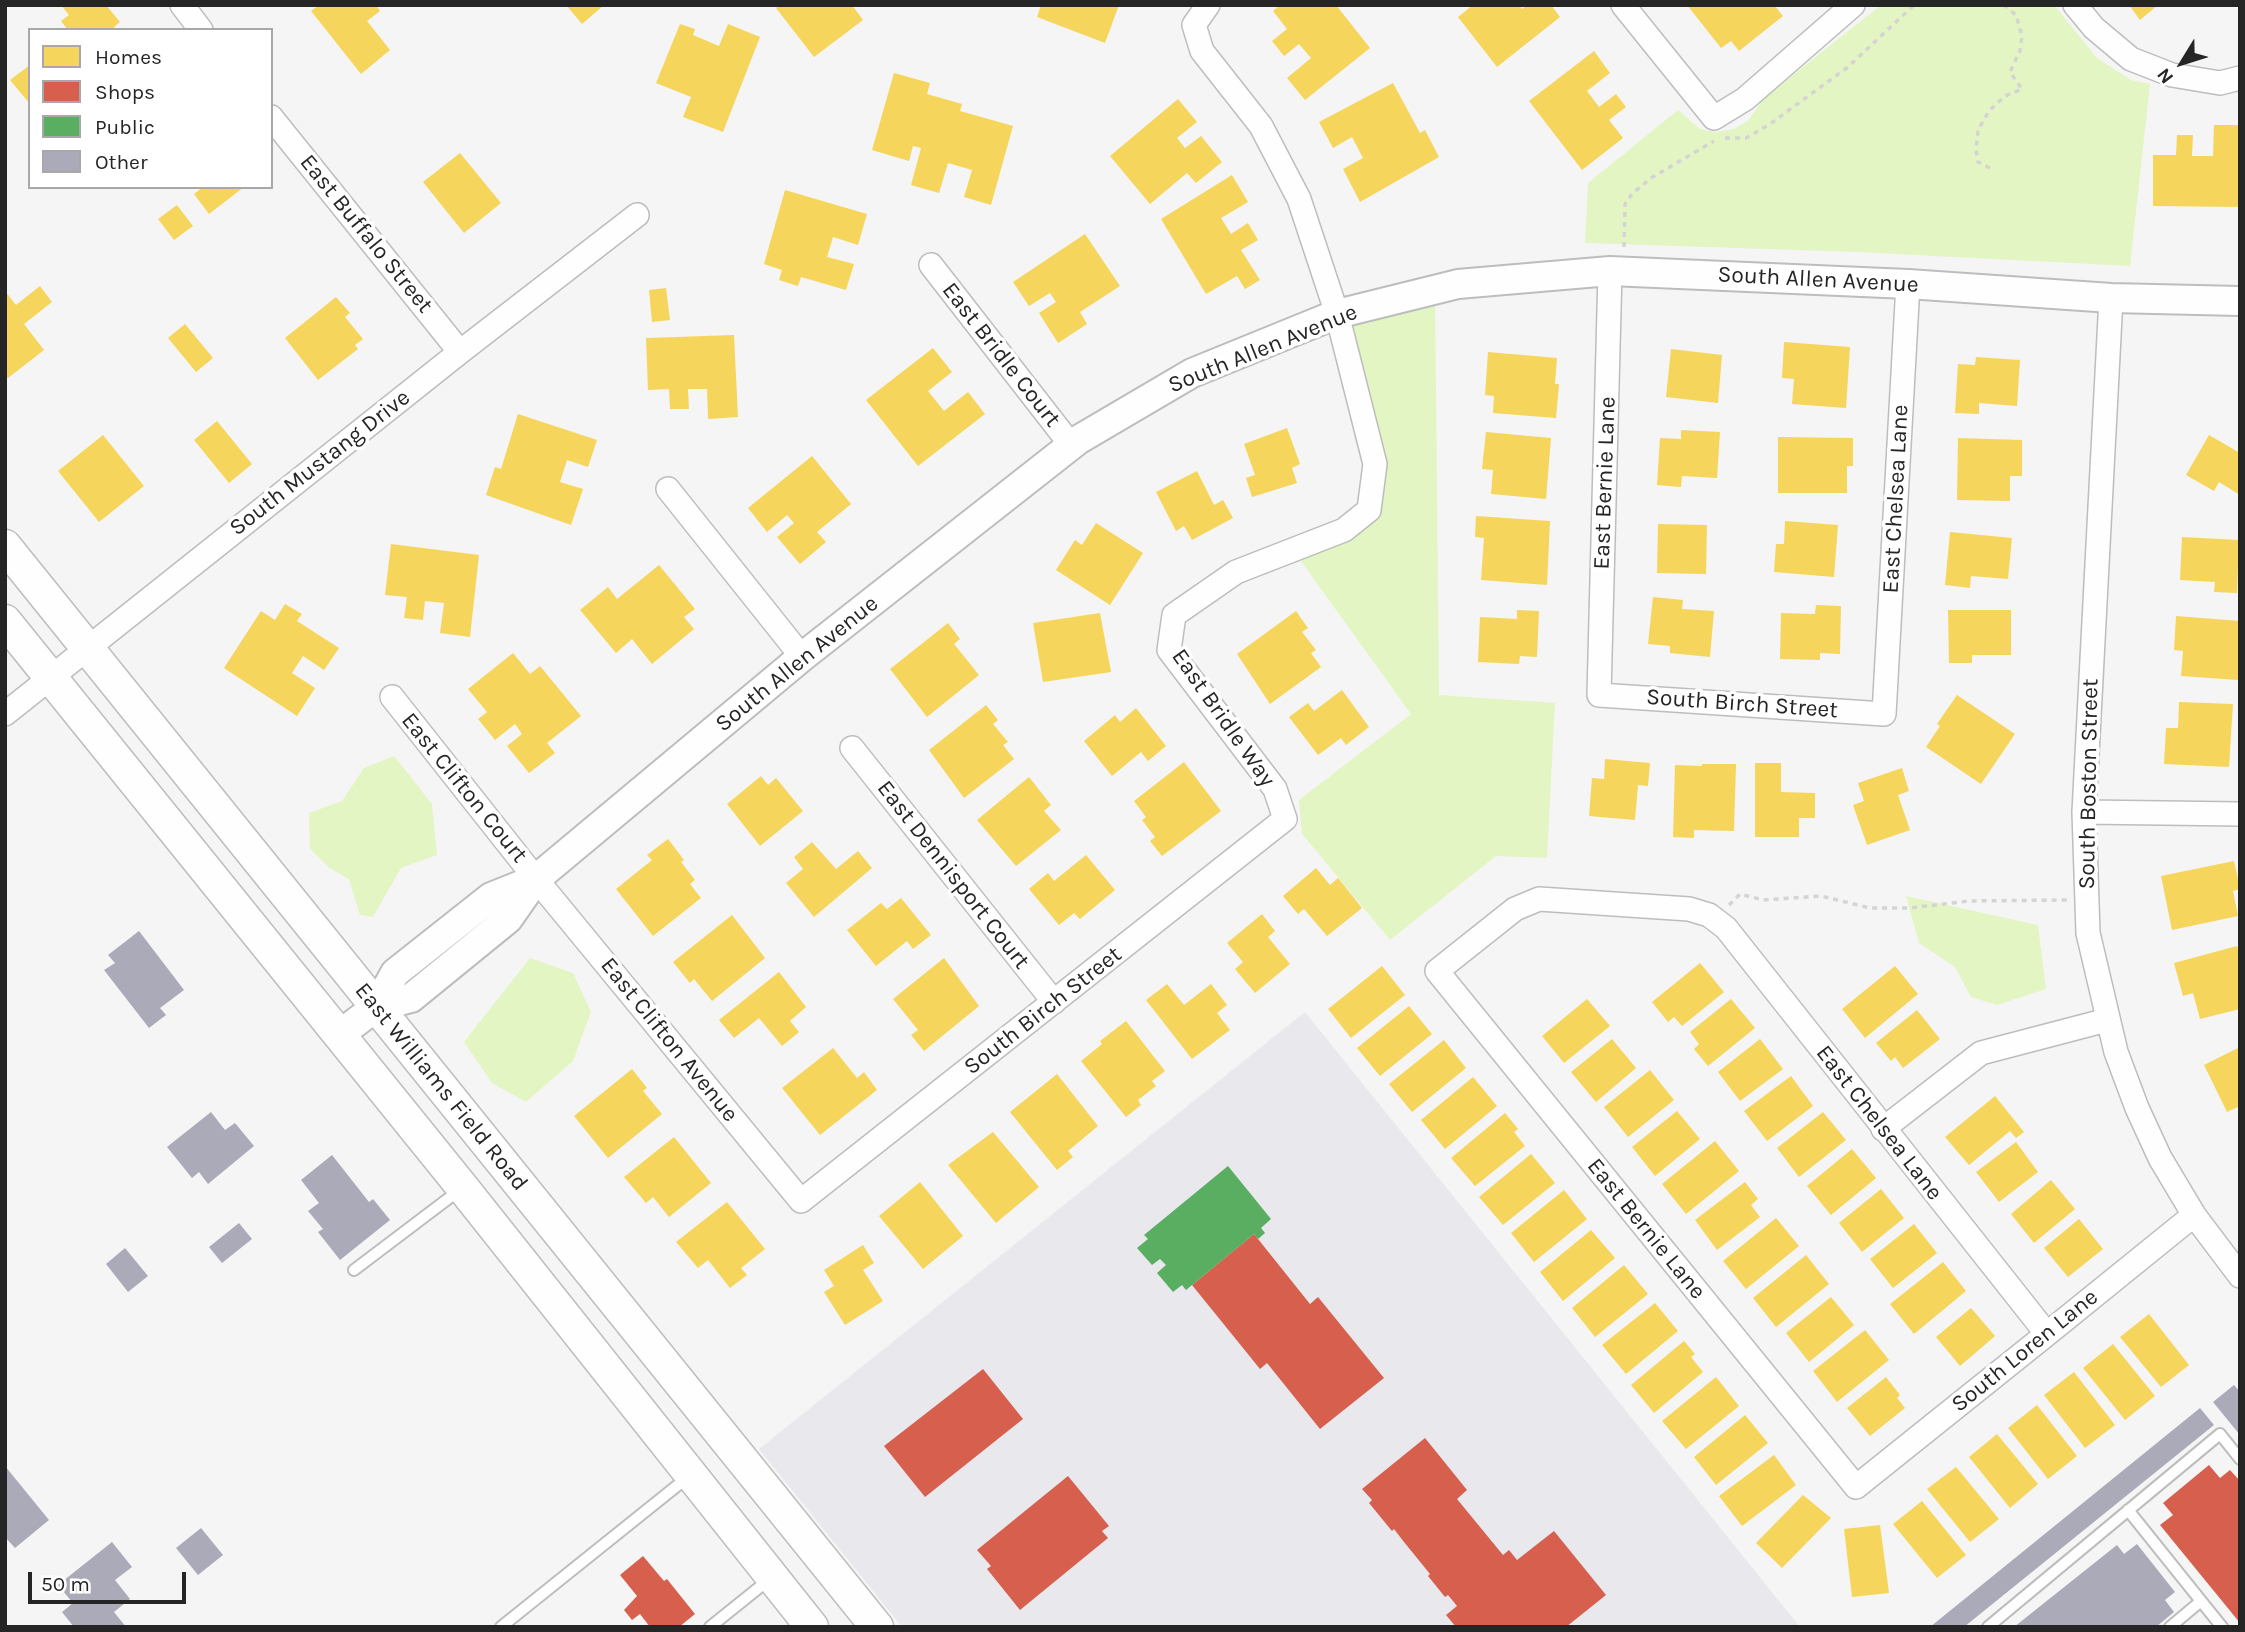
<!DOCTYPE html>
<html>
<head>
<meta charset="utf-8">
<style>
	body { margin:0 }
	#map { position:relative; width:2245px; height:1632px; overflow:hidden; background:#f5f5f5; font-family:Karla,sans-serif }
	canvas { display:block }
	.frame { position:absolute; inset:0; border:7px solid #252526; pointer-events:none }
	.legend { position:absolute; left:28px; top:28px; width:245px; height:161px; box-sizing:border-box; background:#fff; border:2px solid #a8a8a8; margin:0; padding:9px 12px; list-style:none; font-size:21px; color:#252526 }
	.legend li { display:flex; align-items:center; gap:14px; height:35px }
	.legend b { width:35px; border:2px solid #a8a8a8 }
	.north { position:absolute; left:2147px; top:28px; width:70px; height:70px; -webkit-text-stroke:5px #fff; paint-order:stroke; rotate:232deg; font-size:19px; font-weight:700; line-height:28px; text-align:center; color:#252526 }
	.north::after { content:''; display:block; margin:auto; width:24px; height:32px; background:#252526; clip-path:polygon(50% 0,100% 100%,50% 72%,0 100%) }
	.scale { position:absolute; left:28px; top:1572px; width:158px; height:32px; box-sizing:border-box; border:4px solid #252526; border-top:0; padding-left:9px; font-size:21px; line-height:24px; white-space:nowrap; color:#252526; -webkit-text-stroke:5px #fff; paint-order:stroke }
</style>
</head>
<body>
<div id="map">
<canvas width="2245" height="1632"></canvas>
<div class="frame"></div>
<ul class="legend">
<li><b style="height:19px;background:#f6d55c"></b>Homes</li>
<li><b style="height:19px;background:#d6604d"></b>Shops</li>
<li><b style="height:19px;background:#5aae61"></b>Public</li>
<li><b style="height:19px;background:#aaaab9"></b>Other</li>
</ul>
<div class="north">N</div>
<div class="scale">50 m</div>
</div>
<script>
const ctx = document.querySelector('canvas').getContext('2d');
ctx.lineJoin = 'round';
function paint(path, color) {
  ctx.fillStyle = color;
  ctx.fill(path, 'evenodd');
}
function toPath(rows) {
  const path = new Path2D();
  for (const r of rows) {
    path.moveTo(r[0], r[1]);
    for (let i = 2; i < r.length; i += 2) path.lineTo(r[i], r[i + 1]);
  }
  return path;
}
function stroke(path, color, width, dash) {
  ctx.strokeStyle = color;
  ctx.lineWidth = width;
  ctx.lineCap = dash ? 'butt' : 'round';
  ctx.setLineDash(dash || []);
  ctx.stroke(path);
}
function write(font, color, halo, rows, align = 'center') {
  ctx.font = font + ' Karla,sans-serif';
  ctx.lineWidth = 7;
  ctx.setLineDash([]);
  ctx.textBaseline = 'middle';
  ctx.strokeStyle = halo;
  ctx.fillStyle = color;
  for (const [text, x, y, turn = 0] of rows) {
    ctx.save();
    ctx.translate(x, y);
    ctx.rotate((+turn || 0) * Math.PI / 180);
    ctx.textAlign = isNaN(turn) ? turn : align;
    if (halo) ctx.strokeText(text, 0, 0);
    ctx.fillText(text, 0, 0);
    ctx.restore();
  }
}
const built = toPath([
	[1305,1012,1800,1627,902,1627,759,1449]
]);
const green = toPath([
	[1881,5,2054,5,2097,58,2131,80,2150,84,2130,266,1858,252,1585,243,1588,183,1678,110,1700,129,1715,132,1734,129,1748,121,1764,98],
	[1435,290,1439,695,1555,703,1547,858,1496,856,1390,940,1302,834,1299,800,1411,714,1293,550,1369,510,1375,464,1337,314],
	[394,756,432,804,437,855,401,868,373,917,360,915,349,879,331,869,310,849,309,813,342,801,364,768],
	[1906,896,2038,925,2046,989,1997,1005,1971,997,1955,967,1919,943],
	[530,958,573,973,591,1012,573,1061,526,1102,492,1083,464,1042]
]);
const homes = toPath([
	[61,5,106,5,120,22,114,27,116,30,68,30,61,21,69,15],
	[319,5,376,5,380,11,367,21,390,50,361,74,311,11],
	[566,5,604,5,582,24],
	[779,5,852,5,863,20,814,57,776,8],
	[1041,5,1119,5,1105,43,1037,17],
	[1280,5,1336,5,1370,48,1305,100,1287,78,1311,58,1299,44,1284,56,1272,41,1287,29,1273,11],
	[1473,5,1519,5,1522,9,1527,5,1551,5,1560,17,1497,67,1458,17],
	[1687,5,1774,5,1783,16,1739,51,1731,41,1721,48],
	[2129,5,2158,5,2140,20],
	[680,24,695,29,693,35,719,46,728,24,760,37,723,132,683,117,691,97,656,83],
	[1594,51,1610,73,1587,91,1599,107,1616,94,1626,107,1609,120,1623,138,1582,170,1529,101],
	[30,65,30,104,10,80],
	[894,73,930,83,927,94,962,104,960,111,1013,126,991,205,964,197,972,170,948,163,939,193,911,185,921,148,913,146,909,161,872,150],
	[1393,83,1420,133,1425,130,1439,157,1360,202,1343,169,1363,158,1352,137,1333,148,1319,122],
	[1178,99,1197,122,1177,138,1185,148,1201,136,1222,162,1196,183,1187,173,1150,204,1110,156],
	[2214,125,2240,125,2240,207,2153,206,2153,155,2176,155,2177,135,2193,135,2192,156,2213,156],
	[460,153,501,203,464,233,423,182],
	[1232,175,1248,202,1221,218,1231,234,1248,223,1258,240,1241,250,1260,280,1245,289,1237,276,1206,294,1161,219],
	[203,187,244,187,209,214,194,194],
	[785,190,867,214,858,245,833,237,827,257,854,264,846,290,801,277,798,286,779,280,782,270,764,264],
	[177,205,193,226,174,240,158,219],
	[1085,234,1120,286,1080,312,1087,324,1058,343,1039,313,1056,302,1050,293,1029,306,1013,282],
	[40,286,52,302,24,324,44,350,8,378,5,375,5,291,16,305],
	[666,288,670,320,652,322,649,290],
	[336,297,350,313,345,317,363,339,355,345,358,349,318,380,285,338],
	[185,324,213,358,196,372,168,338],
	[734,335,738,417,708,419,707,389,688,389,689,409,670,409,669,389,648,390,646,338],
	[1784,342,1850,347,1846,408,1792,404,1794,379,1782,378],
	[933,348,952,372,928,391,944,411,968,392,985,414,918,466,866,400],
	[1671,349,1722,355,1718,403,1666,397],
	[1488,352,1557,358,1555,384,1559,384,1556,418,1493,413,1494,396,1485,395],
	[1976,357,2020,360,2017,406,1979,403,1979,414,1955,413,1958,364,1975,365],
	[518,414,597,440,588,467,567,460,560,482,583,489,571,525,486,495,495,467,501,469],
	[217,421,252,464,229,483,194,440],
	[1287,428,1300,464,1292,468,1297,483,1252,497,1246,478,1255,475,1244,444],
	[1681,430,1720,432,1717,478,1682,476,1681,487,1657,485,1660,438,1681,439],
	[1486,432,1551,438,1546,499,1491,494,1493,470,1482,469],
	[103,435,144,486,99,522,58,471],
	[2209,435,2240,453,2240,495,2219,482,2214,491,2186,475],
	[1778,437,1853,438,1853,466,1847,466,1847,493,1778,493],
	[1958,438,2022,440,2022,476,2010,476,2010,501,1957,500],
	[812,456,851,504,817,532,826,542,800,564,777,537,794,523,787,515,767,532,748,508],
	[1197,471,1214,505,1223,500,1233,518,1192,540,1184,526,1176,531,1156,492],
	[1476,516,1550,521,1547,585,1481,580,1484,538,1475,537],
	[1785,521,1838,525,1834,577,1774,572,1776,544,1784,544],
	[1096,523,1143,553,1110,605,1056,570,1075,540,1082,545],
	[1658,524,1707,525,1706,574,1657,573],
	[1950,532,2012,538,2008,579,1971,576,1970,588,1945,585],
	[2182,537,2239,540,2237,593,2214,592,2215,582,2180,580],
	[391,544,479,555,470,637,440,633,444,603,425,601,423,620,404,618,407,597,385,595],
	[659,565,695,609,684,617,694,629,652,664,632,639,616,653,580,610,608,587,617,599],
	[1653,597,1683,600,1682,609,1714,611,1710,657,1670,653,1670,646,1648,644],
	[285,604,302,614,297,621,339,648,324,670,303,656,292,673,315,688,297,716,224,668,261,611,275,620],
	[1816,605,1841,606,1840,654,1820,653,1820,660,1780,659,1781,613,1815,614],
	[1517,610,1539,611,1537,657,1520,656,1519,664,1478,662,1480,617,1517,619],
	[1948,610,2011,610,2011,655,1972,655,1972,663,1949,663],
	[1296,611,1308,628,1302,632,1316,650,1311,653,1321,667,1270,704,1237,654],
	[1100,613,1111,672,1043,682,1033,623],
	[2176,616,2240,621,2238,680,2181,676,2183,651,2174,650],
	[948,623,960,639,954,644,979,675,927,717,890,669],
	[513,653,530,674,540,666,581,716,547,743,555,753,529,773,507,746,522,734,515,724,495,740,478,719,487,712,468,689],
	[1342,690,1369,727,1346,745,1341,738,1318,755,1289,717,1308,703,1314,711],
	[1957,695,2015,734,1981,784,1926,747,1940,726,1937,724],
	[2179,702,2233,704,2229,767,2164,764,2166,728,2178,728],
	[986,705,998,720,993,724,1008,742,1003,745,1014,759,964,798,929,750],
	[1136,708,1166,746,1148,761,1141,752,1112,776,1084,741,1115,715,1120,722],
	[1605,759,1650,763,1648,786,1638,785,1635,820,1589,816,1592,778,1604,779],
	[1184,762,1221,811,1162,856,1150,841,1155,837,1142,820,1146,817,1134,801],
	[1755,763,1781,763,1781,792,1815,793,1815,818,1799,818,1799,837,1755,837],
	[1702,764,1736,764,1734,831,1694,830,1694,838,1673,837,1675,765,1702,766],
	[1902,768,1909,791,1898,795,1910,830,1867,845,1853,805,1864,801,1858,783],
	[761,776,768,785,776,778,803,811,760,846,727,804],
	[1029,777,1051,805,1044,811,1061,830,1016,866,977,820],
	[668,839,684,860,681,862,695,880,690,884,701,898,653,936,616,889,652,860,647,855],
	[812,842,836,869,858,851,872,868,814,917,786,883,803,869,794,857],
	[1086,855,1115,890,1080,919,1074,913,1059,925,1029,889,1048,873,1054,881],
	[2234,861,2240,889,2233,891,2238,916,2172,930,2161,876],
	[1316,868,1330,885,1338,878,1362,908,1327,936,1304,909,1298,914,1283,896],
	[901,898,931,935,913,949,907,941,876,966,847,930,881,903,887,909],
	[1262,914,1275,931,1268,937,1290,964,1255,993,1235,969,1243,962,1227,943],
	[732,915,765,958,712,1001,694,979,690,983,673,962],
	[2237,946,2240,955,2240,1009,2200,1019,2193,993,2183,996,2174,963],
	[944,958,979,1006,924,1051,911,1035,918,1030,893,999],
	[1700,963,1724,992,1682,1026,1674,1017,1668,1022,1652,1002],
	[1382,966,1405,995,1351,1038,1328,1009],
	[1895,966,1918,994,1865,1038,1842,1009],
	[779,972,806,1007,790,1021,799,1032,782,1046,759,1018,734,1038,719,1020],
	[1167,984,1184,1005,1211,984,1227,1005,1217,1013,1230,1030,1192,1059,1146,1000],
	[1587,999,1610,1026,1564,1063,1542,1036],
	[1731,999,1755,1028,1708,1066,1694,1049,1699,1044,1690,1032],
	[1409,1006,1432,1034,1380,1076,1357,1048],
	[1917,1010,1940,1039,1903,1068,1895,1057,1891,1061,1876,1043],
	[1126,1021,1165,1071,1152,1081,1156,1086,1138,1100,1141,1105,1126,1117,1081,1061,1102,1044,1100,1041],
	[1612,1039,1636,1068,1596,1102,1571,1072],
	[1760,1039,1783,1069,1740,1101,1718,1072],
	[1444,1040,1466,1068,1412,1112,1389,1084],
	[2240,1047,2240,1106,2227,1112,2204,1065],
	[833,1048,857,1078,864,1072,877,1090,820,1135,782,1088],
	[632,1069,647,1088,643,1091,662,1114,608,1158,574,1116],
	[1650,1070,1674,1100,1628,1137,1604,1107],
	[1057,1074,1098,1126,1068,1151,1073,1157,1057,1170,1010,1112],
	[1791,1076,1813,1106,1767,1141,1744,1111],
	[1473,1077,1497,1106,1445,1149,1421,1120],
	[1995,1096,2024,1132,2016,1138,2010,1131,1969,1165,1945,1137],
	[1677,1111,1700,1139,1655,1176,1632,1147],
	[1823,1112,1846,1140,1799,1177,1777,1148],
	[1505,1113,1518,1129,1514,1132,1525,1146,1475,1186,1451,1158],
	[993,1132,1039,1187,996,1223,948,1165],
	[674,1137,711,1183,669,1217,653,1197,646,1203,624,1177],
	[1715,1141,1739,1171,1686,1214,1662,1184],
	[2016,1142,2038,1172,1999,1202,1976,1172],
	[1852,1149,1876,1178,1831,1215,1807,1186],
	[1531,1154,1555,1183,1503,1225,1479,1197],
	[2051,1180,2075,1209,2034,1243,2011,1214],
	[920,1182,963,1236,923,1269,879,1216],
	[1745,1182,1758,1199,1751,1205,1760,1217,1717,1250,1695,1220],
	[1881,1189,1904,1218,1862,1252,1839,1223],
	[1564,1190,1587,1219,1534,1262,1511,1233],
	[727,1202,765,1249,741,1268,747,1275,730,1288,708,1260,698,1268,676,1242],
	[1776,1218,1799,1246,1746,1289,1723,1261],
	[2079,1219,2103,1249,2068,1277,2044,1248],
	[1914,1224,1937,1253,1893,1288,1870,1259],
	[1591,1230,1615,1258,1563,1301,1540,1272],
	[863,1245,874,1263,863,1270,883,1301,845,1325,824,1292,834,1286,824,1270],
	[1806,1255,1829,1284,1776,1327,1753,1298],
	[1943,1262,1966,1291,1914,1334,1890,1304],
	[1624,1265,1648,1294,1595,1337,1572,1308],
	[1831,1297,1854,1325,1809,1362,1786,1333],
	[1655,1303,1678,1331,1626,1374,1602,1345],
	[1971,1308,1995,1336,1960,1366,1936,1337],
	[2149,1314,2189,1365,2161,1387,2120,1337],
	[1865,1330,1889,1360,1837,1402,1813,1371],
	[1684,1341,1695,1354,1691,1357,1703,1372,1654,1413,1631,1385],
	[2113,1344,2155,1396,2125,1420,2083,1368],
	[2074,1372,2115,1425,2085,1448,2044,1395],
	[1716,1377,1739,1406,1686,1449,1662,1421],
	[1886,1377,1900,1395,1897,1398,1905,1408,1870,1436,1847,1408],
	[2037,1405,2077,1456,2048,1479,2008,1428],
	[1745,1415,1768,1443,1716,1485,1694,1457],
	[1997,1434,2038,1484,2010,1508,1969,1457],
	[1774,1455,1796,1485,1742,1526,1719,1496],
	[1956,1467,1999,1519,1970,1542,1927,1489],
	[1803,1495,1831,1518,1782,1568,1756,1543],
	[1922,1501,1966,1555,1937,1578,1893,1524],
	[1880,1525,1889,1593,1852,1597,1844,1529]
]);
const shops = toPath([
	[1254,1234,1310,1304,1318,1297,1384,1378,1320,1429,1267,1363,1260,1369,1192,1285],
	[983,1369,1023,1419,925,1497,884,1446],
	[1425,1438,1467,1490,1457,1499,1503,1555,1509,1550,1517,1560,1554,1531,1606,1595,1566,1627,1456,1627,1446,1615,1457,1606,1448,1595,1445,1597,1428,1576,1430,1574,1404,1542,1394,1529,1392,1531,1369,1503,1372,1500,1362,1489],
	[2209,1465,2220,1478,2230,1470,2240,1481,2240,1623,2160,1525,2173,1515,2163,1503],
	[1068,1476,1109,1526,1102,1531,1108,1538,1020,1610,987,1569,991,1566,977,1550],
	[643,1556,664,1581,667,1579,695,1614,679,1627,650,1627,640,1614,632,1620,624,1610,637,1596,620,1575]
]);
const public = toPath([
	[1228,1166,1271,1219,1261,1228,1265,1233,1258,1239,1254,1234,1186,1290,1182,1285,1173,1292,1157,1273,1166,1265,1160,1259,1152,1265,1137,1248,1148,1239,1144,1235]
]);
const building = toPath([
	[139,931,184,990,160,1008,166,1015,149,1028,104,970,115,963,108,955],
	[211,1112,225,1130,235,1123,254,1146,208,1184,199,1172,192,1178,167,1147],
	[332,1155,369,1202,373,1199,390,1220,340,1260,318,1232,323,1229,308,1211,319,1203,301,1180],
	[239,1223,252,1239,222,1263,209,1247],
	[125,1248,148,1276,128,1292,106,1264],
	[2234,1385,2240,1392,2240,1435,2213,1402],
	[2200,1408,2214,1425,1964,1627,1930,1627],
	[5,1466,49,1520,15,1548,5,1537],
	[201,1528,223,1555,198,1575,176,1548],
	[112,1542,132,1567,115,1580,130,1599,114,1612,126,1627,74,1627,62,1612,73,1603,58,1585],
	[2137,1544,2175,1592,2165,1600,2174,1612,2156,1627,2014,1627,2117,1545,2124,1554]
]);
const path = toPath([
	[1725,138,1746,138,1770,124,1848,67,1914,5],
	[1990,168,1978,162,1976,150,1978,130,1989,111,2005,96,2022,89,2010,72,2020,51,2022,36,2016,15,2004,5],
	[1624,247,1625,204,1632,194,1651,178,1714,141],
	[1729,905,1740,894,1763,900,1821,896,1870,908,1910,908,1969,901,2067,900]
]);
const service = toPath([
	[354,1270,461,1189],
	[2128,1510,2201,1601],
	[501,1627,688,1477],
	[710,1627,771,1578],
	[1988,1627,2220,1434,2240,1459],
	[2170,1627,2201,1601,2222,1627]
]);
const minor = toPath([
	[182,5,201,30],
	[1623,5,1714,118,1745,99,1853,5],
	[2075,5,2094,28,2131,59,2172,75,2220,83,2240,78],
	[271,117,460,352],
	[931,265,1071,445],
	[1610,271,1599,695,1884,714,1908,284],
	[2111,298,2084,812,2088,933,2116,1052,2137,1108,2160,1158,2194,1215,2240,1276],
	[668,489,802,657],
	[392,697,536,879,801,1201,1285,819,1275,789,1169,650,1174,615,1236,572,1344,530,1369,510,1375,464,1337,314,1299,199,1261,126,1202,51,1194,25,1208,5],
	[5,714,460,352,637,215],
	[852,748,1054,1002],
	[2084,812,2240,814],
	[1883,1129,1981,1053,2107,1020],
	[2047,1334,1726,928,1709,915,1689,909,1539,899,1515,909,1437,971,1856,1487,2047,1334,2194,1215]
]);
const tertiary = toPath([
	[376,1007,411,998,508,919,536,879,802,657,1078,440,1192,373,1337,314,1458,284,1610,271,1908,284,2111,298,2240,301],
	[339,1035,376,1007,395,973,491,897,536,879]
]);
const secondary = toPath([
	[5,546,877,1627],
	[5,621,463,1188,812,1627]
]);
const streetNames = [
	["East Buffalo Street",366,234,51],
	["South Allen Avenue",1818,280,3],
	["South Allen Avenue",1263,349,-22],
	["East Bridle Court",1001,355,52],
	["South Mustang Drive",320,463,-38],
	["East Bernie Lane",1605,483,-88],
	["East Chelsea Lane",1896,499,-87],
	["South Allen Avenue",797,664,-39],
	["South Birch Street",1742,704,4],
	["East Bridle Way",1223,718,55],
	["South Boston Street",2089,784,-89],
	["East Clifton Court",464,788,51],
	["East Dennisport Court",953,875,52],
	["South Birch Street",1043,1011,-38],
	["East Clifton Avenue",669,1040,51],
	["East Williams Field Road",441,1087,51],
	["East Chelsea Lane",1879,1123,52],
	["East Bernie Lane",1646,1229,51],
	["South Loren Lane",2025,1351,-39]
];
paint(built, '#e8e8ed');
paint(green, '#e3f5c2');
paint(homes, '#f6d55c');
paint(shops, '#d6604d');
paint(public, '#5aae61');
paint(building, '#aaaab9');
stroke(service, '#bdbdbd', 14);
stroke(minor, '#bdbdbd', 26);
stroke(tertiary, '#bdbdbd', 32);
stroke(secondary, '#bdbdbd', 35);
stroke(path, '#d4d4d5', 3.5, [5, 5]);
stroke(service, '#fefefe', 10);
stroke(minor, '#fefefe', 23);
stroke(tertiary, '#fefefe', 28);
stroke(secondary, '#fefefe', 32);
write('23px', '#252526', '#fff', streetNames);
</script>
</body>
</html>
